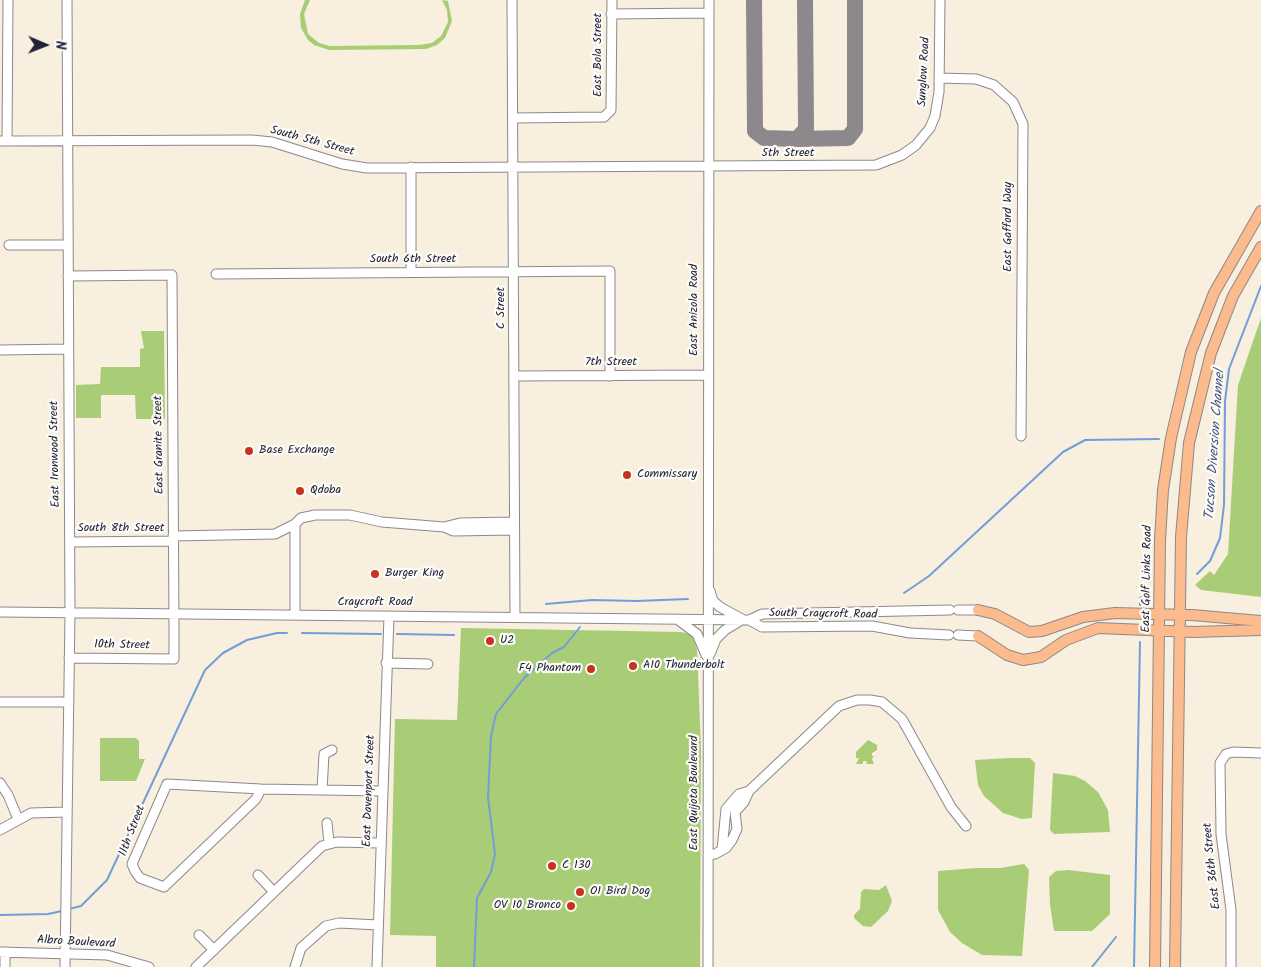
<!DOCTYPE html>
<html>
<head>
<meta charset="utf-8">
<style>
	body { margin:0 }
	#map { position:relative; width:1261px; height:967px; overflow:hidden; background:#f8efde; font-family:Kalam,sans-serif }
	canvas { display:block }
	.north { position:absolute; left:20px; top:20px; width:50px; height:50px; -webkit-text-stroke:4px #fdfcf7; paint-order:stroke; rotate:91deg; font-size:14px; font-weight:700; line-height:20px; text-align:center; color:#22223b }
	.north::after { content:''; display:block; margin:auto; width:18px; height:22px; background:#22223b; clip-path:polygon(50% 0,100% 100%,50% 72%,0 100%) }
</style>
</head>
<body>
<div id="map">
<canvas width="1261" height="967"></canvas>
<div class="north">N</div>
</div>
<script>
const ctx = document.querySelector('canvas').getContext('2d');
ctx.lineJoin = 'round';
function paint(path, color) {
  ctx.fillStyle = color;
  ctx.fill(path, 'evenodd');
}
function toPath(rows) {
  const path = new Path2D();
  for (const r of rows) {
    path.moveTo(r[0], r[1]);
    for (let i = 2; i < r.length; i += 2) path.lineTo(r[i], r[i + 1]);
  }
  return path;
}
function stroke(path, color, width, dash) {
  ctx.strokeStyle = color;
  ctx.lineWidth = width;
  ctx.lineCap = dash ? 'butt' : 'round';
  ctx.setLineDash(dash || []);
  ctx.stroke(path);
}
function write(font, color, halo, rows, align = 'center') {
  ctx.font = font + ' Kalam,sans-serif';
  ctx.lineWidth = 4.5;
  ctx.setLineDash([]);
  ctx.textBaseline = 'middle';
  ctx.strokeStyle = halo;
  ctx.fillStyle = color;
  for (const [text, x, y, turn = 0] of rows) {
    ctx.save();
    ctx.translate(x, y);
    ctx.rotate((+turn || 0) * Math.PI / 180);
    ctx.textAlign = isNaN(turn) ? turn : align;
    if (halo) ctx.strokeText(text, 0, 0);
    ctx.fillText(text, 0, 0);
    ctx.restore();
  }
}
const green = toPath([
	[305,0,310,0,304,14,308,34,319,43,330,46,419,45,432,43,441,36,448,22,447,10,442,0,448,1,452,21,445,38,437,45,426,49,329,50,314,45,308,40,301,28,300,14],
	[1261,318,1261,597,1201,590,1195,585,1210,571,1214,575,1228,554,1238,385],
	[141,331,164,331,165,419,136,419,135,395,101,395,101,418,76,418,76,385,100,384,101,367,140,367,140,349,144,348],
	[461,628,682,632,692,635,697,649,701,749,700,967,436,967,436,936,390,935,395,719,457,720],
	[100,738,136,738,139,741,139,759,145,759,136,781,100,781],
	[868,740,877,745,877,750,872,753,872,756,874,756,872,759,874,764,867,764,866,761,863,761,863,764,856,764,859,758,856,758,856,752],
	[1009,758,1030,758,1035,763,1032,818,1022,819,1003,813,984,796,978,785,975,760],
	[1053,773,1075,776,1085,781,1098,792,1108,810,1110,832,1054,834,1050,830],
	[1024,864,1029,870,1022,956,982,955,962,943,950,932,938,910,938,871,976,868,1001,868],
	[1068,870,1110,875,1110,914,1092,931,1054,931,1050,904,1049,877,1056,871],
	[886,885,892,901,888,911,871,927,863,926,854,918,854,915,860,909,861,892,864,889,879,890]
]);
const stream = toPath([
	[1197,574,1210,561,1220,538,1224,505,1225,401,1229,369,1261,286],
	[904,593,929,576,1063,452,1085,440,1159,439],
	[546,604,592,600,636,601,688,599],
	[1140,605,1140,598,1146,595],
	[302,633,381,634],
	[397,634,454,635],
	[69,909,81,906,107,880,205,670,223,653,247,640,277,633,287,633],
	[0,915,48,914,62,911],
	[474,967,477,898,491,872,495,854,488,797,491,736,496,714,524,678,552,653,564,647,580,627],
	[1092,967,1116,937],
	[1134,967,1140,642]
]);
const taxiway = toPath([
	[754,0,755,131,764,138,797,139,848,138,855,129,855,0],
	[797,139,806,129,805,0]
]);
const minor = toPath([
	[512,0,515,616],
	[611,14,709,13],
	[939,78,976,79,994,85,1013,102,1023,124,1021,436],
	[513,118,604,117,611,110,612,0],
	[0,141,252,140,272,142,342,164,367,168,876,165,902,155,916,145,930,128,935,116,939,92,940,0],
	[7,141,8,0],
	[411,167,411,272],
	[9,245,68,245],
	[216,274,610,271,610,376],
	[68,276,172,275,174,630,174,659,69,658],
	[0,350,68,349],
	[515,376,708,375],
	[444,527,460,523,514,522],
	[173,536,275,534,295,524,301,518,315,515,350,515,382,522,444,527,453,531,514,530],
	[70,542,173,541],
	[710,591,713,601,720,607,742,619],
	[958,610,978,610],
	[0,612,749,620,762,614,950,610],
	[295,615,295,524],
	[677,619,697,634,706,655],
	[749,620,762,627,872,626,910,633,949,635],
	[958,635,978,636],
	[710,654,716,639,725,630,740,621],
	[386,663,428,664],
	[0,702,69,702],
	[0,783,8,795,18,819],
	[261,789,256,799,164,887,140,878,135,871,132,864,167,784,261,789,383,791],
	[322,790,324,754,332,750],
	[749,791,839,706,857,700,870,700,882,702,902,719,951,807,966,826],
	[327,823,329,843],
	[0,830,31,813,67,812],
	[708,855,715,854,726,848,732,840,737,829,735,812,744,802,749,791,739,794,726,809,722,850],
	[258,875,274,892],
	[199,935,214,950],
	[0,952,107,955,149,967],
	[5,967,5,952],
	[65,967,70,613,67,0],
	[196,967,322,846,337,842,381,843],
	[295,967,301,948,326,926,339,923,378,925],
	[377,967,389,616],
	[708,967,709,0],
	[1231,967,1231,910,1221,834,1220,763,1226,754,1233,752,1261,753]
]);
const major = toPath([
	[978,610,995,614,1029,632,1042,631,1083,617,1115,613,1192,615,1261,621],
	[978,636,1007,655,1023,660,1041,657,1066,640,1098,628,1193,632,1261,630],
	[1155,967,1160,540,1163,490,1171,438,1191,352,1214,293,1261,211],
	[1175,967,1181,537,1189,443,1211,353,1233,296,1261,247]
]);
const markers = [
	[249,451,5,"#c8321e"],
	[627,475,5,"#c8321e"],
	[300,491,5,"#c8321e"],
	[375,574,5,"#c8321e"],
	[490,641,5,"#c8321e"],
	[633,666,5,"#c8321e"],
	[591,669,5,"#c8321e"],
	[552,866,5,"#c8321e"],
	[580,892,5,"#c8321e"],
	[571,906,5,"#c8321e"]
];
const streetNames = [
	["East Bola Street",599,55,-90],
	["Sunglow Road",925,72,-87],
	["South 5th Street",312,142,15],
	["5th Street",788,154],
	["East Gafford Way",1009,227,-90],
	["South 6th Street",413,260],
	["C Street",502,308,-90],
	["East Anizola Road",695,310,-90],
	["7th Street",611,363],
	["East Granite Street",160,445,-91],
	["East Ironwood Street",56,454,-91],
	["South 8th Street",121,529],
	["East Golf Links Road",1148,579,-89],
	["Craycroft Road",375,603],
	["South Craycroft Road",823,615,1],
	["10th Street",122,646,1],
	["East Davenport Street",370,791,-88],
	["East Quijota Boulevard",695,793,-90],
	["11th Street",133,831,-69],
	["East 36th Street",1213,866,-96],
	["Albro Boulevard",76,943,3]
];
const poiNames = [
	["Base Exchange",259,451],
	["Commissary",637,475],
	["Qdoba",310,491],
	["Burger King",385,574],
	["U2",500,641],
	["A10 Thunderbolt",643,666],
	["F4 Phantom",581,669,"right"],
	["C 130",562,866],
	["O1 Bird Dog",590,892],
	["OV 10 Bronco",561,906,"right"]
];
const waterNames = [
	["Tucson Diversion Channel",1216,445,-86]
];
paint(green, '#a8cd76');
stroke(stream, '#709ed8', 2);
stroke(taxiway, '#8d888c', 16);
stroke(minor, '#8d888c', 11);
stroke(major, '#8d888c', 12);
stroke(minor, '#fff', 9);
stroke(major, '#fbbb8d', 10);
for (const [x, y, r, color] of markers) {
  const dot = new Path2D();
  dot.arc(x, y, r, 0, 2 * Math.PI);
  ctx.fillStyle = color;
  ctx.fill(dot);
  stroke(dot, '#fdfcf7', 2);
}
write('12px', '#22223b', '#fdfcf7', streetNames);
write('12px', '#22223b', '#fdfcf7', poiNames, 'left');
write('italic 14px', '#455a82', '#fdfcf7', waterNames);
</script>
</body>
</html>
